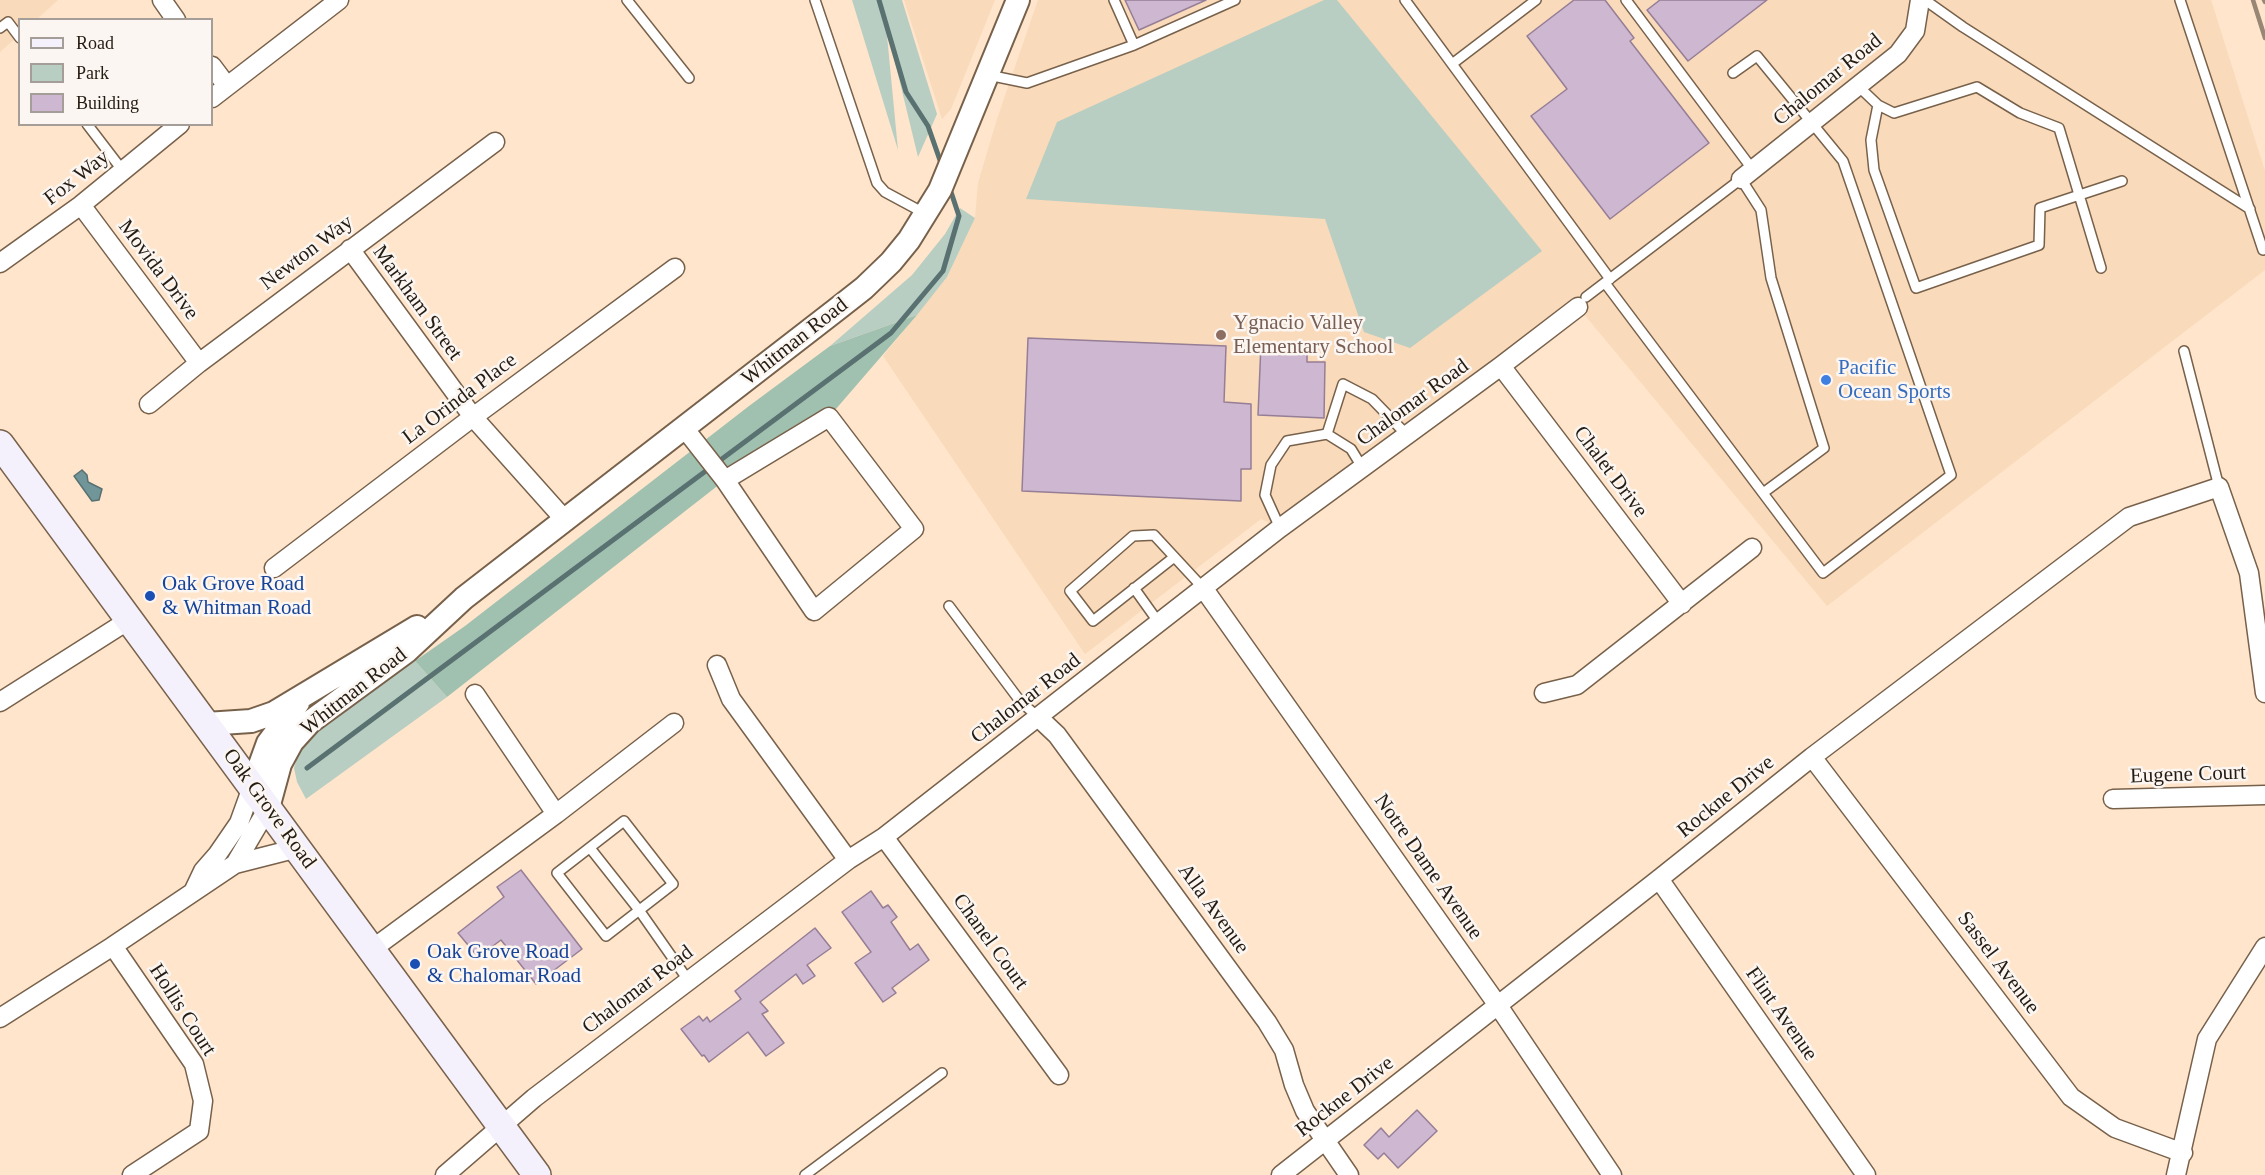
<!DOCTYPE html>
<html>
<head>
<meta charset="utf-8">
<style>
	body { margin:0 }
	#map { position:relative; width:2265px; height:1175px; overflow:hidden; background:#ffe5cb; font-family:"Times New Roman",serif }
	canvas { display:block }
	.legend { position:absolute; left:18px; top:18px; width:195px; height:108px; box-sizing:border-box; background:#fbf6f1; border:2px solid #a59e98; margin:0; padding:8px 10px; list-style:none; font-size:18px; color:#241b12 }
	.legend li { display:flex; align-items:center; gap:12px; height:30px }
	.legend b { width:30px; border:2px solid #a59e98 }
</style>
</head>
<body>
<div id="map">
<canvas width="2265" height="1175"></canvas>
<ul class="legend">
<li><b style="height:8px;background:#f4f1fc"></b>Road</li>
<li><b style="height:16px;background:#b9cec2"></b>Park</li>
<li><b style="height:16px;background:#ceb7d0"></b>Building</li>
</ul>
</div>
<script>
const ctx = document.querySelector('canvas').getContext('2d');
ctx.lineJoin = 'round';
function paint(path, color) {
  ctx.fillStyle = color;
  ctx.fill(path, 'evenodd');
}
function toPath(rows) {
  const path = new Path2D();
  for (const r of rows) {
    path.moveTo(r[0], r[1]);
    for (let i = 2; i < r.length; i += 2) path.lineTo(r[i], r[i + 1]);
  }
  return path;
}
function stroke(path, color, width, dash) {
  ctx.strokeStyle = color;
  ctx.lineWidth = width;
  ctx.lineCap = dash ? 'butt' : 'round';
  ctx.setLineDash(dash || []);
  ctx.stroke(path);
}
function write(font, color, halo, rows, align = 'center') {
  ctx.font = font + ' "Times New Roman",serif';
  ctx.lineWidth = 5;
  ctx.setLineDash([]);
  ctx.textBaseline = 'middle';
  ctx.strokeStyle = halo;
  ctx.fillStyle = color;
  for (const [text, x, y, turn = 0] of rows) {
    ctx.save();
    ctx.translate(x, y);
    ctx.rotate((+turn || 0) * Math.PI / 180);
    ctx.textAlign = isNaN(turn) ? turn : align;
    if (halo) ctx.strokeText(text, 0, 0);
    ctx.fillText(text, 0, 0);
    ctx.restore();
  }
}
const built = toPath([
	[0,0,58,0,37,19,20,20,19,35,0,52],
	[904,0,995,0,951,109,942,119],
	[1038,0,2211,0,2265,171,2265,270,1827,606,1578,307,1280,528,1261,519,1085,654,883,356,947,277,975,218,978,183,997,119]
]);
const green = toPath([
	[852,0,902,0,937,114,918,157,886,25,898,150],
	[1324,0,1337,0,1542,251,1410,348,1364,332,1325,219,1026,199,1057,122],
	[960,208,975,218,947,277,917,315,830,346,912,275,945,234],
	[415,661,447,697,306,799,297,782,294,768,299,750,305,739,344,707]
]);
const forest = toPath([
	[917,315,829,417,725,480,447,697,415,661,465,626,749,406,830,346]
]);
const water = toPath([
	[82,470,87,475,88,482,102,489,99,500,92,501,74,476,82,470]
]);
const stream = toPath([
	[879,0,906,92,928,126,942,166],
	[307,768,891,333,943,271,959,216,949,186]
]);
const building = toPath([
	[1125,0,1206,0,1139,30,1125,0],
	[1574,0,1605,0,1634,38,1630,41,1709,143,1610,219,1531,116,1567,89,1527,36,1574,0],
	[1660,0,1767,0,1688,61,1647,10,1660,0],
	[1028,338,1226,346,1224,402,1251,404,1251,469,1241,469,1241,501,1022,491,1028,338],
	[1261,344,1307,344,1307,362,1325,362,1324,418,1258,415,1261,344],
	[521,870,582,949,536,984,501,940,478,957,458,933,504,897,497,887,521,870],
	[871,891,883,908,888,905,897,917,891,922,910,950,918,944,929,960,892,988,896,993,883,1002,855,963,871,952,842,912,871,891],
	[815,928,831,948,807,965,815,976,803,984,796,974,760,1002,768,1011,762,1014,784,1043,766,1056,748,1032,709,1062,704,1055,702,1056,681,1029,699,1016,703,1021,707,1017,710,1022,741,999,735,991,815,928],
	[1417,1110,1437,1131,1398,1168,1384,1153,1378,1159,1364,1145,1381,1128,1389,1137,1417,1110]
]);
const service = toPath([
	[627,0,689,78],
	[815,0,877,183,885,192,924,213],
	[1114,0,1134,45],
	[1405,0,1610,279],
	[1626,0,1753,170],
	[1925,0,1963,27,2250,209],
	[2180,0,2263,250],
	[0,28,8,22,20,38],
	[1452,64,1536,0],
	[988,75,1027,83,1134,45,1235,0],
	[1858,86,1878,105,1894,113,1977,87,2020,113,2059,128,2101,268],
	[1878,105,1871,140,1874,170,1916,288,2039,245,2040,208,2122,181],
	[87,124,123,171],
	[1605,283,1823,573,1951,475,1843,161,1757,56,1733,73],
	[1586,297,1741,179,1761,210,1771,278,1824,448,1763,493],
	[2184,351,2219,487],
	[1327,434,1343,384,1372,399,1406,434],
	[1280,528,1265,495,1271,465,1287,441,1327,434,1351,449,1362,467],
	[1173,558,1093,621,1070,591,1133,536,1154,535,1204,589],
	[1134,588,1159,623],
	[949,606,1020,701,1039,718],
	[624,821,673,884,606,936,557,873,624,821],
	[590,848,639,910,688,980],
	[805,1175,942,1073]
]);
const minor = toPath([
	[162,0,176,20],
	[212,66,227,86],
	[212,98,339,0],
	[1741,179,1898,54,1915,31,1920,0],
	[81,205,199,363],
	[350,249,473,417,565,520],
	[0,263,81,205,180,124],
	[1501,366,1682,604],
	[149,404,199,363,495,142],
	[685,429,725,480,814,611,914,529,829,417,725,480],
	[274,568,473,417,675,268],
	[1204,589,1497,1004,1612,1175],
	[717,665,731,699,848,860],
	[1544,693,1577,685,1752,548],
	[475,694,556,814],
	[0,702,129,620],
	[1039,718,1057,735,1267,1022,1284,1050,1294,1085,1305,1111,1349,1175],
	[1812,757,2071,1097,2115,1128,2183,1153],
	[2113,799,2265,795],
	[884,837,1059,1075],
	[235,864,298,848],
	[1659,879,1866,1175],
	[194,890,203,871,217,855,239,823,252,787],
	[113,946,194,1064,203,1101,199,1131,132,1175],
	[371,950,556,814,674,723],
	[0,1018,113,946,235,864,268,808],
	[445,1175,534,1098,848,860,884,837,1280,528,1501,366,1578,307],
	[1281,1175,1659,879,1812,757,2129,517,2219,487,2249,573,2265,693],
	[2176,1175,2207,1039,2265,947]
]);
const tertiary = toPath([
	[206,724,251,721,274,713,417,627],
	[252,787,268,743,298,703],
	[268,808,280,764,292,742,310,722,407,651,464,598,836,310,864,288,891,262,909,240,940,190,1018,0]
]);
const secondary = toPath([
	[0,444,537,1175]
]);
const rail = toPath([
	[2253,0,2265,38],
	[2264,0,2265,2]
]);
const markers = [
	[1221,335,6,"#8d6e63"],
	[1826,380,6,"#3f7fe0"],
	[150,596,6,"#1a4fb4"],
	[415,964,6,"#1a4fb4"]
];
const streetNames = [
	["Chalomar Road",1828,80,-39],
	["Fox Way",77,178,-38],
	["Newton Way",307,253,-37],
	["Movida Drive",158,270,53],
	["Markham Street",417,303,54],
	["Whitman Road",795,342,-38],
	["La Orinda Place",460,399,-37],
	["Chalomar Road",1413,403,-36],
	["Chalet Drive",1610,472,53],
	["Whitman Road",354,692,-38],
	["Chalomar Road",1026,699,-38],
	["Eugene Court",2188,775,-2],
	["Rockne Drive",1726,797,-39],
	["Oak Grove Road",269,809,54],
	["Notre Dame Avenue",1428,867,55],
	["Alla Avenue",1213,909,54],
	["Chanel Court",990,942,54],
	["Sassel Avenue",1998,963,53],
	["Chalomar Road",638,990,-37],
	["Hollis Court",182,1010,57],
	["Flint Avenue",1781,1014,55],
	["Rockne Drive",1345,1097,-38]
];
const educationNames = [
	["Ygnacio Valley",1233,323],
	["Elementary School",1233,347]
];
const shopNames = [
	["Pacific",1838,368],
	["Ocean Sports",1838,392]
];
const transitNames = [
	["Oak Grove Road",162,584],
	["& Whitman Road",162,608],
	["Oak Grove Road",427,952],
	["& Chalomar Road",427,976]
];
paint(built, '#f9daba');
paint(green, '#b9cec2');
paint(forest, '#a1c1b0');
paint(water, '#70969a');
stroke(water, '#597171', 1.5);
stroke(stream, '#597171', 5);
paint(building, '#ceb7d0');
stroke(building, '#957e96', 1.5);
stroke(service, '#78614b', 12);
stroke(minor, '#78614b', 21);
stroke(tertiary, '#78614b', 26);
stroke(secondary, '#78614b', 30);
stroke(service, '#fff', 9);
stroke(minor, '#fff', 18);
stroke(tertiary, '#fff', 22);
stroke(secondary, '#f4f1fc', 27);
stroke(rail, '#998775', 4.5);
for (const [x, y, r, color] of markers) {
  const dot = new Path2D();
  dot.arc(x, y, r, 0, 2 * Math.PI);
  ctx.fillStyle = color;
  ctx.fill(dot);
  stroke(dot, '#fbf6f1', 2);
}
write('21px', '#241b12', '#fbf6f1', streetNames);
write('21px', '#785e54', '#fbf6f1', educationNames, 'left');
write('21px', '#366cbe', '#fbf6f1', shopNames, 'left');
write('21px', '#164399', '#fbf6f1', transitNames, 'left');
</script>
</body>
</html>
